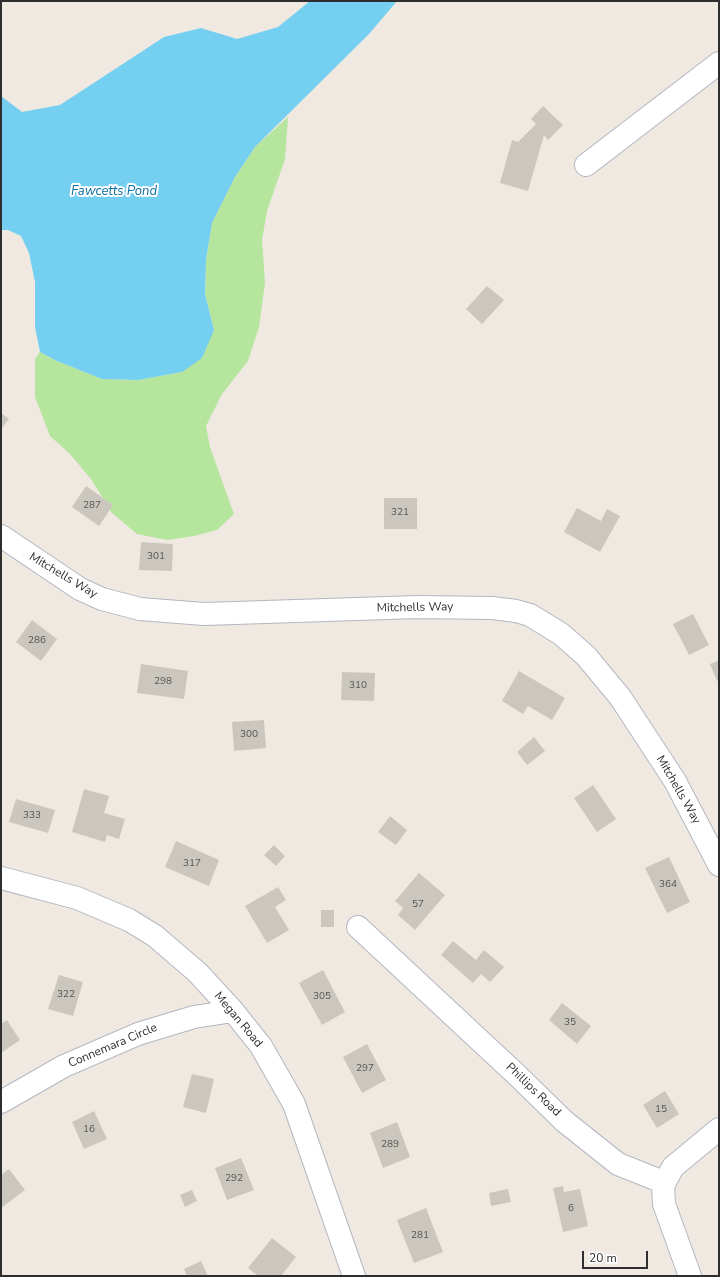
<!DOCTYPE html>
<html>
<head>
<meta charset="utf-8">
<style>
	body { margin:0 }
	#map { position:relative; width:720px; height:1277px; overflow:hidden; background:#efe9e1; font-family:"Nunito Sans",sans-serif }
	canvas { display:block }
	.frame { position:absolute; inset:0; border:2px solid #2e2e2e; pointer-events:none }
	.scale { position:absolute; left:582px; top:1251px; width:66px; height:18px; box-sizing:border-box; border:2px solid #2e2e2e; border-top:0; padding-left:5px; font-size:12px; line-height:14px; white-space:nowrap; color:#2e2e2e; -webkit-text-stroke:3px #fff; paint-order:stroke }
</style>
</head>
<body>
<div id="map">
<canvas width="720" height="1277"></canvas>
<div class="frame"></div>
<div class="scale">20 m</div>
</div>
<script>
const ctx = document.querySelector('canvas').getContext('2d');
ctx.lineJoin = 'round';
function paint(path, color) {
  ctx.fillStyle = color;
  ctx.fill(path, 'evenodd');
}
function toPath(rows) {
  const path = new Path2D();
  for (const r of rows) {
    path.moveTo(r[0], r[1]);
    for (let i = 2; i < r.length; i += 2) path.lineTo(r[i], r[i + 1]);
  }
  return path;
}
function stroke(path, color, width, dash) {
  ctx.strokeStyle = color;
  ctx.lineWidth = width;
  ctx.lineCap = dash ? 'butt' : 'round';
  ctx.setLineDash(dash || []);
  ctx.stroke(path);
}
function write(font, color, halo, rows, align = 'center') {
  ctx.font = font + ' "Nunito Sans",sans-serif';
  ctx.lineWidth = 4;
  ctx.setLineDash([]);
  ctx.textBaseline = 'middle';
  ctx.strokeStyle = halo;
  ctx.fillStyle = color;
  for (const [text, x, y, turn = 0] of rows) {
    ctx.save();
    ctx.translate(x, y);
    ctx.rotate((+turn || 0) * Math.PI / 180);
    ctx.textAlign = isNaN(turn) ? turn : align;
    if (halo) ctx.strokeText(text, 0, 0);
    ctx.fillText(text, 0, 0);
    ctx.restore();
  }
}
const green = toPath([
	[288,117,285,159,267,211,262,240,265,283,259,327,248,361,222,394,206,426,210,447,234,514,217,530,194,536,167,540,137,534,112,513,91,479,69,453,50,436,35,397,35,359,40,352,57,361,102,379,138,380,182,372,214,330,205,294,206,260,212,223,235,177,255,147]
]);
const water = toPath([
	[310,1,397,1,369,34,255,147,235,177,212,223,206,260,205,294,214,330,202,358,182,372,138,380,102,379,57,361,40,352,35,327,35,282,29,253,21,236,8,230,1,230,1,96,22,112,60,105,164,37,201,28,237,39,278,27]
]);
const building = toPath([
	[543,106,563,125,548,140,544,135,528,191,500,183,512,140,518,142,536,124,531,119],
	[487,286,504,300,482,324,466,309],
	[1,413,9,419,1,429],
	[86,486,113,505,99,526,72,507],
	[384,498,417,498,417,529,384,529],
	[577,508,601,521,607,509,620,516,600,552,564,532],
	[141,542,173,544,172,571,139,570],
	[693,614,709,645,689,655,673,624],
	[32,620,57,639,41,661,16,642],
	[719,660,719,680,717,681,710,664],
	[141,664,188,671,184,699,137,693],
	[519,671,565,698,552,720,528,706,523,714,502,701],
	[342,672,375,673,374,701,341,700],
	[264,720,266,748,234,751,232,722],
	[534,737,545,751,527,765,517,752],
	[593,785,616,819,597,832,574,798],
	[84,789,109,796,104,813,125,819,119,839,107,835,105,842,72,832],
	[16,799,55,810,48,833,9,822],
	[390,816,407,830,396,845,378,832],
	[176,841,219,860,209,886,165,867],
	[274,845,285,856,276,866,264,855],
	[669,857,690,902,667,913,645,868],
	[419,873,445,895,415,930,398,915,403,908,395,901],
	[278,887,286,900,275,907,289,930,267,943,245,906],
	[321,910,334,910,334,927,321,927],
	[453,941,476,960,484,950,504,967,490,982,481,974,473,983,441,955],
	[323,970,345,1012,322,1025,299,983],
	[59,975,83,982,73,1016,48,1009],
	[562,1003,591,1026,577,1044,549,1020],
	[7,1020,20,1040,1,1053,1,1024],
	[367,1044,386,1080,362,1093,343,1057],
	[192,1074,214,1079,206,1113,183,1107],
	[665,1091,679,1114,657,1128,643,1105],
	[94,1111,107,1139,84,1149,72,1122],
	[397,1122,410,1157,383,1168,370,1133],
	[241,1158,254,1190,227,1200,215,1168],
	[9,1169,25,1190,1,1208,1,1175],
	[563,1186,564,1192,580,1189,588,1226,563,1232,553,1188],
	[508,1189,511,1202,491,1206,489,1193],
	[192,1190,197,1201,185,1207,180,1195],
	[426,1208,443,1252,414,1263,397,1220],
	[272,1238,296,1257,281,1276,258,1276,248,1268],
	[201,1261,208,1276,187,1276,184,1269]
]);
const minor = toPath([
	[586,165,719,63],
	[1,536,80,589,102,599,140,609,204,614,418,607,492,608,516,611,530,615,561,634,586,656,620,697,675,781,719,865],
	[1,878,77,898,129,920,155,936,197,972,233,1011,261,1046,294,1104,354,1276],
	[358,927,518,1076,564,1121,618,1164,663,1182],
	[1,1102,64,1066,138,1034,194,1017,233,1011],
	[690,1276,664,1204,663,1186,673,1167,719,1129]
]);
const numberNames = [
	["287",92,506],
	["321",400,513],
	["301",156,557],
	["286",37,641],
	["298",163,682],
	["310",358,686],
	["300",249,735],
	["333",32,816],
	["317",192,864],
	["364",668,885],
	["57",418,905],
	["322",66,995],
	["305",322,997],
	["35",570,1023],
	["297",365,1069],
	["15",661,1110],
	["16",89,1130],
	["289",390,1145],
	["292",234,1179],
	["6",571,1209],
	["281",420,1236]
];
const streetNames = [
	["Mitchells Way",63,576,31],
	["Mitchells Way",415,608,-1],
	["Mitchells Way",678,790,60],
	["Megan Road",238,1020,50],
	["Connemara Circle",113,1046,-23],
	["Phillips Road",533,1090,44]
];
const waterNames = [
	["Fawcetts Pond",114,192]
];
paint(green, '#b6e59e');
paint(water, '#75cff0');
paint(building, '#cbc7bf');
stroke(minor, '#b4b7c1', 24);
stroke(minor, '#fff', 22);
write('10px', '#555452', null, numberNames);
write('12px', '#2e2e2e', '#fff', streetNames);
write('italic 13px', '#0d6fa3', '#fff', waterNames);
</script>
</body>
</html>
